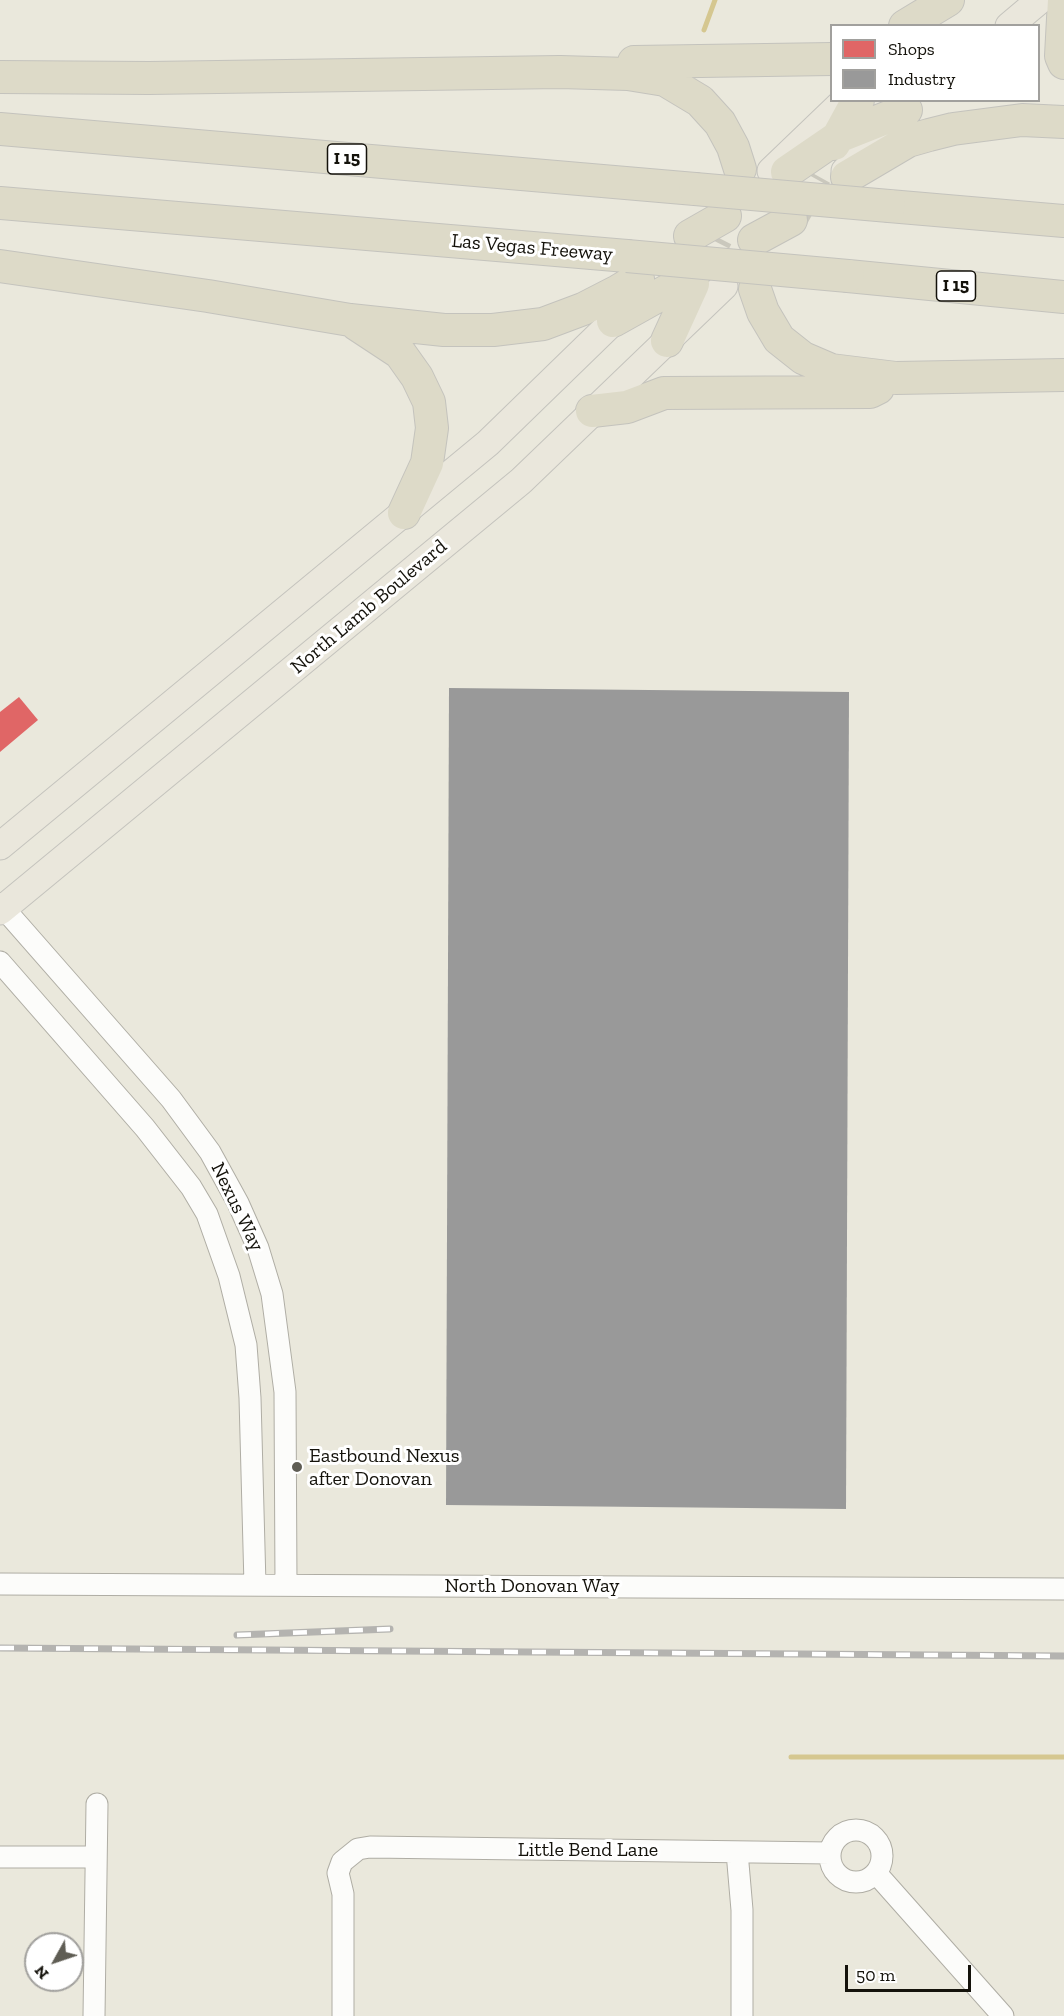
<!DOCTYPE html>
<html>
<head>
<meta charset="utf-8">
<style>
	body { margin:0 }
	#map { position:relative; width:1064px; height:2016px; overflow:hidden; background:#eae8dc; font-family:"Zilla Slab",serif }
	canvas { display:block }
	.legend { position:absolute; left:830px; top:24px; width:210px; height:78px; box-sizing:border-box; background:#fff; border:2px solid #a1a09d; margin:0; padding:8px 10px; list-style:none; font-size:18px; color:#14120b }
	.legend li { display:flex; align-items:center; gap:12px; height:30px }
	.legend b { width:30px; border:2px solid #a1a09d }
	.north { position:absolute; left:24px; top:1932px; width:60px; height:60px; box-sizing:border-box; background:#fff; border:2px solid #a1a09d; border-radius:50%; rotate:230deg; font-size:16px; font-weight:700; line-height:24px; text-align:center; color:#14120b }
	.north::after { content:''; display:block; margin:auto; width:21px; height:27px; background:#5f5d54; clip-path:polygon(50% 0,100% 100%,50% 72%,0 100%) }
	.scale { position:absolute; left:845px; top:1965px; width:126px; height:27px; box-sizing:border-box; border:3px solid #14120b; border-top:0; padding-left:8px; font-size:18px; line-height:21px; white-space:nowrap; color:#14120b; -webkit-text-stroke:4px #fff; paint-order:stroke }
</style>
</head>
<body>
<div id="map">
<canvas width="1064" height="2016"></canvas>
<ul class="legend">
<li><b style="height:16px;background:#e06666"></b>Shops</li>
<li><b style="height:16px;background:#999"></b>Industry</li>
</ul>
<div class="north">N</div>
<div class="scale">50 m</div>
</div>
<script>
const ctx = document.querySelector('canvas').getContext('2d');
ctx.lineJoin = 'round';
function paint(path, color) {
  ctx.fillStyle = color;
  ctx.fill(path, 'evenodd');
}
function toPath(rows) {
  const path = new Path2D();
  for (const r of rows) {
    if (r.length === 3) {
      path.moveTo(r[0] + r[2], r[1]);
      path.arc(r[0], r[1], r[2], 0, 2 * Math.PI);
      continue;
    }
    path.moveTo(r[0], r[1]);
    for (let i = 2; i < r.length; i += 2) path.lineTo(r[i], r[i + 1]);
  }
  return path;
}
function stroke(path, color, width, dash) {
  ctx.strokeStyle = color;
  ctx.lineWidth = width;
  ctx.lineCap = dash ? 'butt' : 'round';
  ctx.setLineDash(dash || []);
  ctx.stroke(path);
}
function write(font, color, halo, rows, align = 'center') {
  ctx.font = font + ' "Zilla Slab",serif';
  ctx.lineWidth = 6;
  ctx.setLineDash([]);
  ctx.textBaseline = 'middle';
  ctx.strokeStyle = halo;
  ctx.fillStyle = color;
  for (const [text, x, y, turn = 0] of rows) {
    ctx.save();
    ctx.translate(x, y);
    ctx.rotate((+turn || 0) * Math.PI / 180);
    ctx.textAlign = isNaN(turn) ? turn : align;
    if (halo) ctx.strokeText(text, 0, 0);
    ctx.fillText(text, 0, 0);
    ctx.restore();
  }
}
const shops = toPath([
	[19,697,38,720,0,752,0,712]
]);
const industry = toPath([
	[449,688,849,692,846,1509,446,1505]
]);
const stream = toPath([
	[704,30,715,0],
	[791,1757,1064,1757]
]);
const highwayTunnel = toPath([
	[791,220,816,175],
	[693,284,717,237]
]);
const minor = toPath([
	[0,904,171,1099,210,1152,238,1203,258,1248,272,1294,285,1392,286,1585],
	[0,962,145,1128,191,1187,207,1214,229,1276,246,1345,250,1398,255,1585],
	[0,1584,1064,1589],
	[856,1856,26],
	[737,1852,742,1910,742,2016],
	[0,1857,96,1857],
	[876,1873,1003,2016],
	[94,2016,97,1804],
	[343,2016,343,1894,338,1873,342,1862,358,1849,370,1847,830,1853]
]);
const major = toPath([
	[1009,26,1040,0],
	[771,171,845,100],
	[845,171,902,113],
	[0,846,488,443,629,306],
	[0,911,521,481,724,286]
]);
const highway = toPath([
	[1064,0,1061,56,1064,63],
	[905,26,948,0],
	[634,62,832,59],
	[0,77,149,78,560,72,628,74,665,80,700,101,720,123,733,147,740,169],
	[0,129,695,189],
	[834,144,858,100],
	[787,172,838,137,906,110],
	[847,177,908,141,929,135,953,129,1022,120,1064,122],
	[0,203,627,256],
	[889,206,1064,221],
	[690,236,725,216],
	[754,240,791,220],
	[0,266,208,296,350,320,444,330,493,330,543,324,583,309,618,291,638,279],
	[848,276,1064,297],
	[755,289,763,312,779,339,803,358,831,370,896,378,1064,375],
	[613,321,681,283],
	[356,324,400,353,417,377,429,402,432,428,427,463,404,513],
	[667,341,693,284],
	[592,411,627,407,664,393,870,392,878,388]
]);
const rail = toPath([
	[237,1635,390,1629],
	[0,1648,1064,1656]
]);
const highwayBridge = toPath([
	[695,189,889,206],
	[627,256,848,276]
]);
const markers = [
	[297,1467,6,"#5f5d54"]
];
const shields = [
	[347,159,39],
	[956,286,39]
];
const shieldNames = [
	["I 15",347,159],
	["I 15",956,286]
];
const streetNames = [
	["Las Vegas Freeway",532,248,5],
	["North Lamb Boulevard",369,607,-40],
	["Nexus Way",237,1207,64],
	["North Donovan Way",532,1586],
	["Little Bend Lane",588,1850]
];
const poiNames = [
	["Eastbound Nexus",309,1456],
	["after Donovan",309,1479]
];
paint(shops, '#e06666');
paint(industry, '#999');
stroke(stream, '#d5c790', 5);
stroke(highwayTunnel, '#cac8bd', 32, [32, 16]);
stroke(minor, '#afada4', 23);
stroke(major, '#c4c3bd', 29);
stroke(highway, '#c4c3bd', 34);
stroke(minor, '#fcfcfa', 21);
stroke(major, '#eae7dc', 27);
stroke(highway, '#dddac8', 32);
stroke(rail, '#b4b3b0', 7);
stroke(rail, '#fff', 4.5, [14]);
stroke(highwayBridge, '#c4c3bd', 34, []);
stroke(highwayBridge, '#dddac8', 32);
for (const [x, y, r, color] of markers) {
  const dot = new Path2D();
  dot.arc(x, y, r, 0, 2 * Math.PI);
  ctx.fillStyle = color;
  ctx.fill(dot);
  stroke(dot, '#fff', 2);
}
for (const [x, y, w] of shields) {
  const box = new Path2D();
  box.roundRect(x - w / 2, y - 15, w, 30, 4.5);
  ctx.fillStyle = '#fff';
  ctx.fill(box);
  stroke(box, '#14120b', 1.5);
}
write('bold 18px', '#14120b', null, shieldNames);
write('20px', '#14120b', '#fff', streetNames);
write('20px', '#14120b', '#fff', poiNames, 'left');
</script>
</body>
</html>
